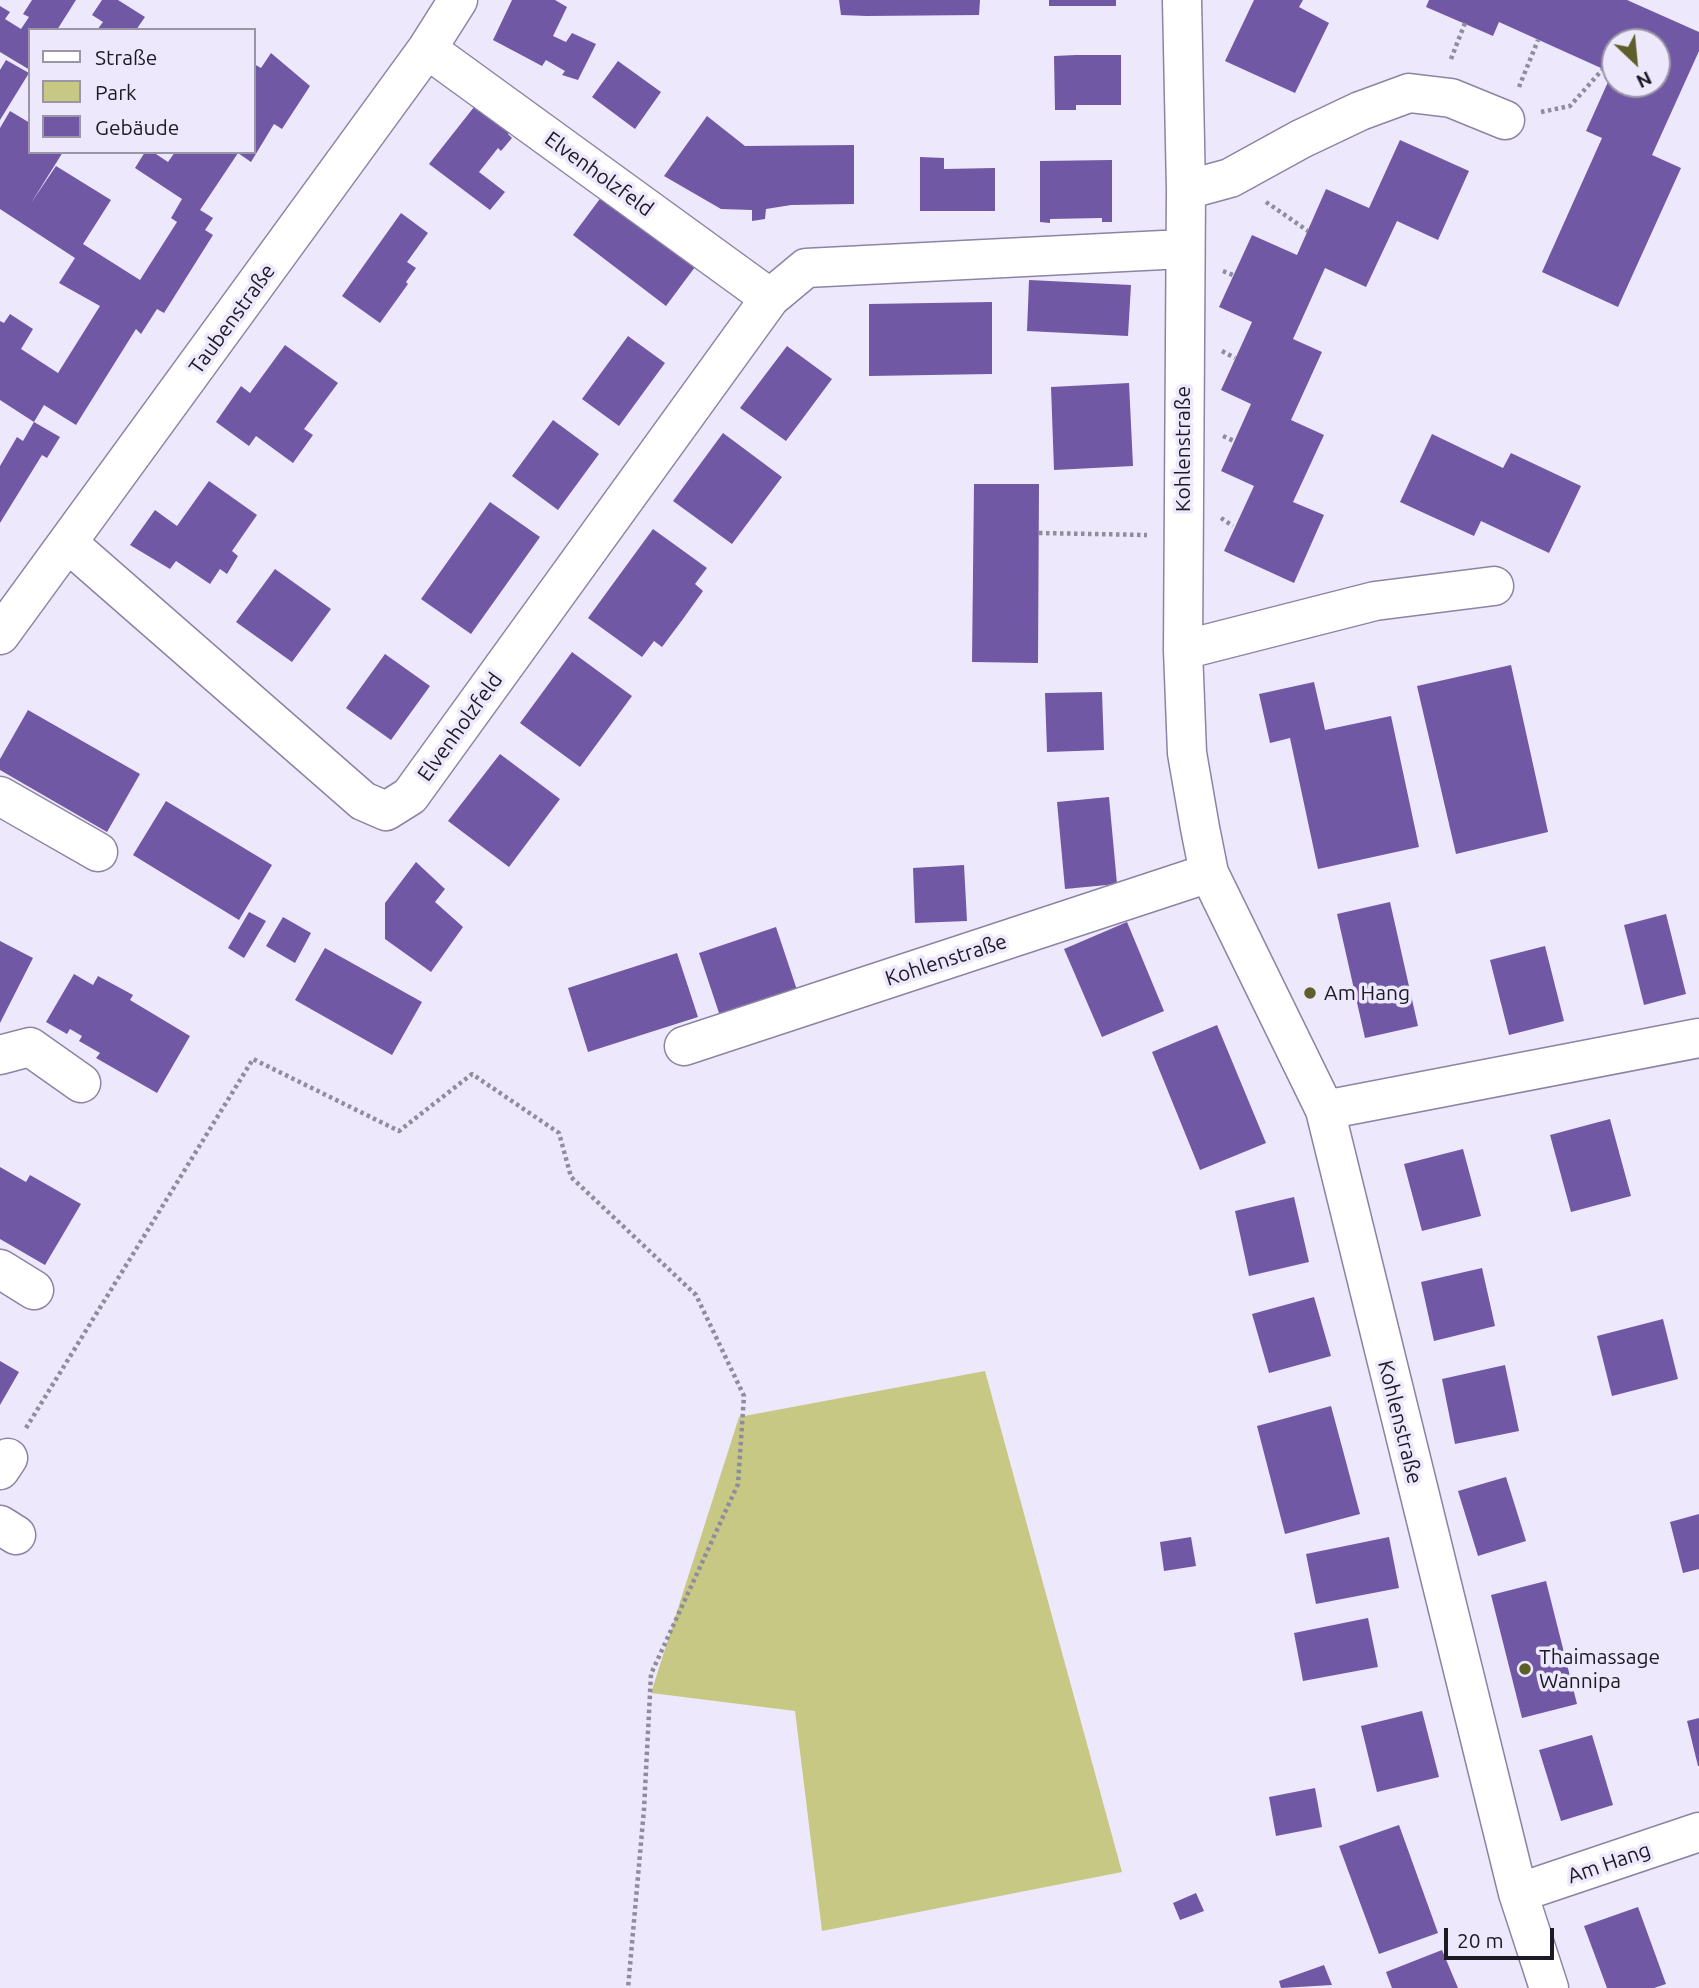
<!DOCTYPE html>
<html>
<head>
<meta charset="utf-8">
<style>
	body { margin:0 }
	#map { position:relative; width:1699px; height:1988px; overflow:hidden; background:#ede8fc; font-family:Ubuntu,sans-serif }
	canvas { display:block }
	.legend { position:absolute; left:28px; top:28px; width:228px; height:126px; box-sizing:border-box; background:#ede8fc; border:2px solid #9a96a6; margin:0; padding:9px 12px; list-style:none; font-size:21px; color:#1d1a25 }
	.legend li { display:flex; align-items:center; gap:14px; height:35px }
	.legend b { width:35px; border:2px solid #9a96a6 }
	.north { position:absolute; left:1601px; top:28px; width:70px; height:70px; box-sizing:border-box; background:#ede8fc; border:2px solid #9a96a6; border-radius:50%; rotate:154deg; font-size:19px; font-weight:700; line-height:28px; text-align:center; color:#1d1a25 }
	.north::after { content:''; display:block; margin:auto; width:24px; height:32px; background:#5e5e2b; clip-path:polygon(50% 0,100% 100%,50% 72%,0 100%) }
	.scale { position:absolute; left:1444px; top:1928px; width:110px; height:32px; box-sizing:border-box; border:4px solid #1d1a25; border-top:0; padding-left:9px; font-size:21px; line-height:24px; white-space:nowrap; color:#1d1a25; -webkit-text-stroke:5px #ede8fc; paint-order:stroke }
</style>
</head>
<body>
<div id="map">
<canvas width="1699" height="1988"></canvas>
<ul class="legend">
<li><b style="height:9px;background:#fff"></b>Straße</li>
<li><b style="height:19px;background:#c8c885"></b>Park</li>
<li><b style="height:19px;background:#7158a4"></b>Gebäude</li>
</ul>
<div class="north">N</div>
<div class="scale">20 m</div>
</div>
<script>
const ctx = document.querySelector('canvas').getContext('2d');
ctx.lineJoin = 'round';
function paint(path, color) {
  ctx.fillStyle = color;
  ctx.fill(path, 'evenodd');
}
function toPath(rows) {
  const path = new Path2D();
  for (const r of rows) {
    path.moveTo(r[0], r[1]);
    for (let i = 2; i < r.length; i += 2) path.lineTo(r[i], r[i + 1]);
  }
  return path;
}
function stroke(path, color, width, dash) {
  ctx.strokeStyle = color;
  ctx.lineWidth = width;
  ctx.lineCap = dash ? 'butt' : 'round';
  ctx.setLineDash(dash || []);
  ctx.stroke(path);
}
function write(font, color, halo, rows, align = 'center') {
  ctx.font = font + ' Ubuntu,sans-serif';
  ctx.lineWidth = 7;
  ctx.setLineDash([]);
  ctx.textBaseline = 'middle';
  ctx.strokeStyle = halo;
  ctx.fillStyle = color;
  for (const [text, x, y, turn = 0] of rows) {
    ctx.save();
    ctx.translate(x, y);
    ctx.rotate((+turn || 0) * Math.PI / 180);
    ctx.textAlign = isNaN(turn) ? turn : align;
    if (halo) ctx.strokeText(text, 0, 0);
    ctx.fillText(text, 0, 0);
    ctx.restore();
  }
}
const green = toPath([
	[985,1371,1122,1872,822,1931,795,1711,651,1693,739,1417]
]);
const building = toPath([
	[32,0,76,0,57,30,30,30,30,70,0,52,0,6,10,12,5,19,21,29,29,17,23,14],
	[102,0,118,0,145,17,136,30,97,30,103,22,92,15],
	[512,0,555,0,567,7,553,36,566,42,572,33,596,44,578,80,562,75,565,71,546,60,542,66,493,40],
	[839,0,980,0,979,15,867,16,841,15],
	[1049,0,1116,0,1116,6,1049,6],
	[1254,0,1303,0,1299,7,1329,23,1295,93,1225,61],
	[1429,0,1627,0,1699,32,1699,51,1652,155,1681,168,1618,307,1542,272,1602,138,1586,131,1612,73,1499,22,1493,36,1426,7],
	[1615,42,1657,42,1657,84,1615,84],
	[271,53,310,86,282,129,274,124,251,162,238,153,200,210,213,218,205,230,213,235,164,313,157,309,141,334,136,329,76,425,44,405,34,422,60,437,47,458,42,455,0,523,0,466,17,437,23,441,34,422,0,400,0,321,4,323,10,314,33,329,21,349,58,373,100,306,59,283,75,258,0,209,0,128,10,111,30,123,30,152,63,152,31,203,56,166,111,200,83,244,140,280,177,222,171,218,182,199,135,168,145,152,153,152,168,162,175,152,254,152,254,64,261,68],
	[1076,55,1121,55,1121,105,1076,105,1076,110,1055,110,1054,56],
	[6,60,29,73,0,120,0,70],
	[618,61,661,92,635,129,592,97],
	[478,102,512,129,508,134,512,138,501,151,498,148,479,172,505,192,490,210,429,164],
	[707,116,745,146,854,145,854,204,791,205,766,209,765,219,752,221,752,210,721,209,664,176],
	[1400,140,1469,171,1438,240,1397,221,1366,287,1325,268,1293,339,1322,352,1291,420,1324,435,1293,502,1324,515,1294,583,1224,551,1254,486,1221,471,1251,404,1221,390,1252,322,1219,307,1252,235,1297,255,1326,189,1369,208],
	[920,157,944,158,944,169,995,168,995,211,920,211],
	[1112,160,1112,222,1102,222,1102,218,1050,219,1050,223,1040,222,1040,161],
	[602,196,695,267,666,306,573,235],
	[401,213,428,233,407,262,416,268,406,282,408,284,380,323,342,296],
	[1029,280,1131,285,1128,336,1027,331],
	[992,302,992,374,869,376,869,304],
	[628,336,665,363,619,426,582,399],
	[285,345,338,383,304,429,313,435,293,463,256,436,249,446,216,422,241,386,250,393],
	[787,346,832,379,786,441,740,408],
	[1129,383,1133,466,1054,470,1051,387],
	[553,420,599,454,558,510,512,476],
	[723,433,782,477,732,544,673,501],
	[1432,434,1503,468,1511,453,1581,486,1549,553,1481,521,1474,536,1400,502],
	[209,481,257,515,232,551,238,556,227,574,220,569,210,584,176,561,170,569,130,545,155,510,177,526],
	[974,484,1039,484,1038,663,972,662],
	[490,502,540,537,471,634,421,599],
	[653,529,707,568,695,584,703,591,683,619,662,647,654,641,642,657,588,618],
	[275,569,331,609,292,662,236,622],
	[572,652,632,696,580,767,520,723],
	[385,654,430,686,391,740,346,708],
	[1511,665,1548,832,1456,854,1417,686],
	[1314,682,1325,730,1391,716,1419,847,1318,869,1290,738,1270,743,1259,694],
	[1102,692,1104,750,1047,752,1045,693],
	[28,710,140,774,107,832,0,770,0,759],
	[500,754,560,799,509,867,448,821],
	[1109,797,1117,884,1065,889,1057,802],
	[166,801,272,865,239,920,133,855],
	[416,862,445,889,435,902,463,927,431,972,385,939,385,903],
	[964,865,967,921,915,923,913,868],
	[1390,902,1418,1026,1365,1038,1337,914],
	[249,912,266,921,244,958,228,948],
	[1666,914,1686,994,1644,1005,1624,925],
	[283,917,311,933,295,963,266,946],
	[1127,922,1164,1011,1102,1037,1064,949],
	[776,927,797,990,720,1016,699,953],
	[0,941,33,958,0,1023],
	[1545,946,1564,1021,1509,1035,1490,960],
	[325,948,422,1002,392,1055,295,1000],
	[677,953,698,1017,588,1052,568,988],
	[74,974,93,985,98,976,133,995,130,1000,190,1036,157,1093,96,1058,100,1053,79,1041,82,1036,70,1029,67,1034,46,1022],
	[1217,1025,1266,1143,1200,1170,1152,1052],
	[1610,1119,1631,1196,1571,1212,1550,1135],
	[1463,1149,1481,1216,1422,1231,1404,1164],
	[0,1167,26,1182,30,1175,81,1204,45,1265,0,1239],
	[1294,1197,1309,1262,1249,1276,1235,1211],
	[1482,1268,1495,1326,1434,1341,1421,1282],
	[1314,1297,1331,1356,1269,1373,1252,1314],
	[1663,1319,1678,1379,1612,1396,1597,1336],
	[0,1361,19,1372,0,1405],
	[1505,1365,1519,1431,1455,1444,1442,1379],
	[1331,1406,1360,1514,1285,1534,1257,1426],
	[1506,1477,1526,1541,1478,1556,1458,1491],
	[1699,1514,1699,1569,1683,1573,1670,1522],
	[1191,1537,1196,1566,1164,1571,1160,1542],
	[1389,1537,1399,1588,1316,1604,1306,1554],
	[1546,1581,1577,1704,1522,1718,1491,1595],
	[1368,1618,1378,1667,1303,1681,1294,1633],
	[1422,1711,1439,1777,1377,1792,1361,1726],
	[1699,1718,1699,1766,1698,1766,1687,1721],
	[1592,1735,1613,1805,1561,1821,1539,1750],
	[1315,1788,1322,1827,1276,1836,1269,1797],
	[1399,1825,1438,1933,1379,1954,1339,1846],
	[1196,1893,1204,1911,1180,1920,1173,1903],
	[1638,1907,1666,1984,1654,1988,1607,1988,1584,1926],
	[1442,1950,1458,1988,1392,1988,1386,1972],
	[1324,1965,1332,1985,1281,1988,1279,1981]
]);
const path = toPath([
	[1451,59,1465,23],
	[1519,87,1538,40],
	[1541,112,1570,106,1603,69],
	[1266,202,1308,231],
	[1223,271,1233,275],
	[1222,351,1235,358],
	[1223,436,1234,441],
	[1221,518,1233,526],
	[1039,533,1147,535],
	[26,1428,253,1059,399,1131,472,1074,559,1133,571,1177,696,1295,744,1396,738,1484,651,1674,644,1809,628,1988]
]);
const minor = toPath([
	[1182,0,1186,190,1183,650,1187,753,1200,828,1209,873,1325,1110,1518,1893,1549,1988],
	[427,49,770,298],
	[1186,190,1230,178,1301,139,1360,111,1409,93,1451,98,1505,120],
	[69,544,363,801,386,811,410,796,770,298,806,268,1183,249],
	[0,635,427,49,458,0],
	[1183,650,1375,601,1494,586],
	[0,796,98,852],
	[684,1046,1209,873],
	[0,1055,30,1047,81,1083],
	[1325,1110,1699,1038],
	[0,1269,34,1290],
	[0,1470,8,1458],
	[0,1525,16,1535],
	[1518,1893,1699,1832]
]);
const markers = [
	[1310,993,7,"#5e5e2b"],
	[1525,1669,7,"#5e5e2b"]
];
const streetNames = [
	["Elvenholzfeld",599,174,36],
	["Taubenstraße",232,319,-54],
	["Kohlenstraße",1183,449,-90],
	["Elvenholzfeld",460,727,-54],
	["Kohlenstraße",946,960,-18],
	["Kohlenstraße",1400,1422,76],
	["Am Hang",1609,1863,-19]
];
const poiNames = [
	["Am Hang",1324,993],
	["Thaimassage",1539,1657],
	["Wannipa",1539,1681]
];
paint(green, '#c8c885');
paint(building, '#7158a4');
stroke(minor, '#8c84a2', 41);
stroke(path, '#918c9c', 4.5, [3.5, 3.5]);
stroke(minor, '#fff', 38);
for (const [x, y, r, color] of markers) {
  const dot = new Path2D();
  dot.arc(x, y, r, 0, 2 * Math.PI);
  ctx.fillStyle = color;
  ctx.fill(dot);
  stroke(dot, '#ede8fc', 2.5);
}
write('21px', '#1d1a25', '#ede8fc', streetNames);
write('21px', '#1d1a25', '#ede8fc', poiNames, 'left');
</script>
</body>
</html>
